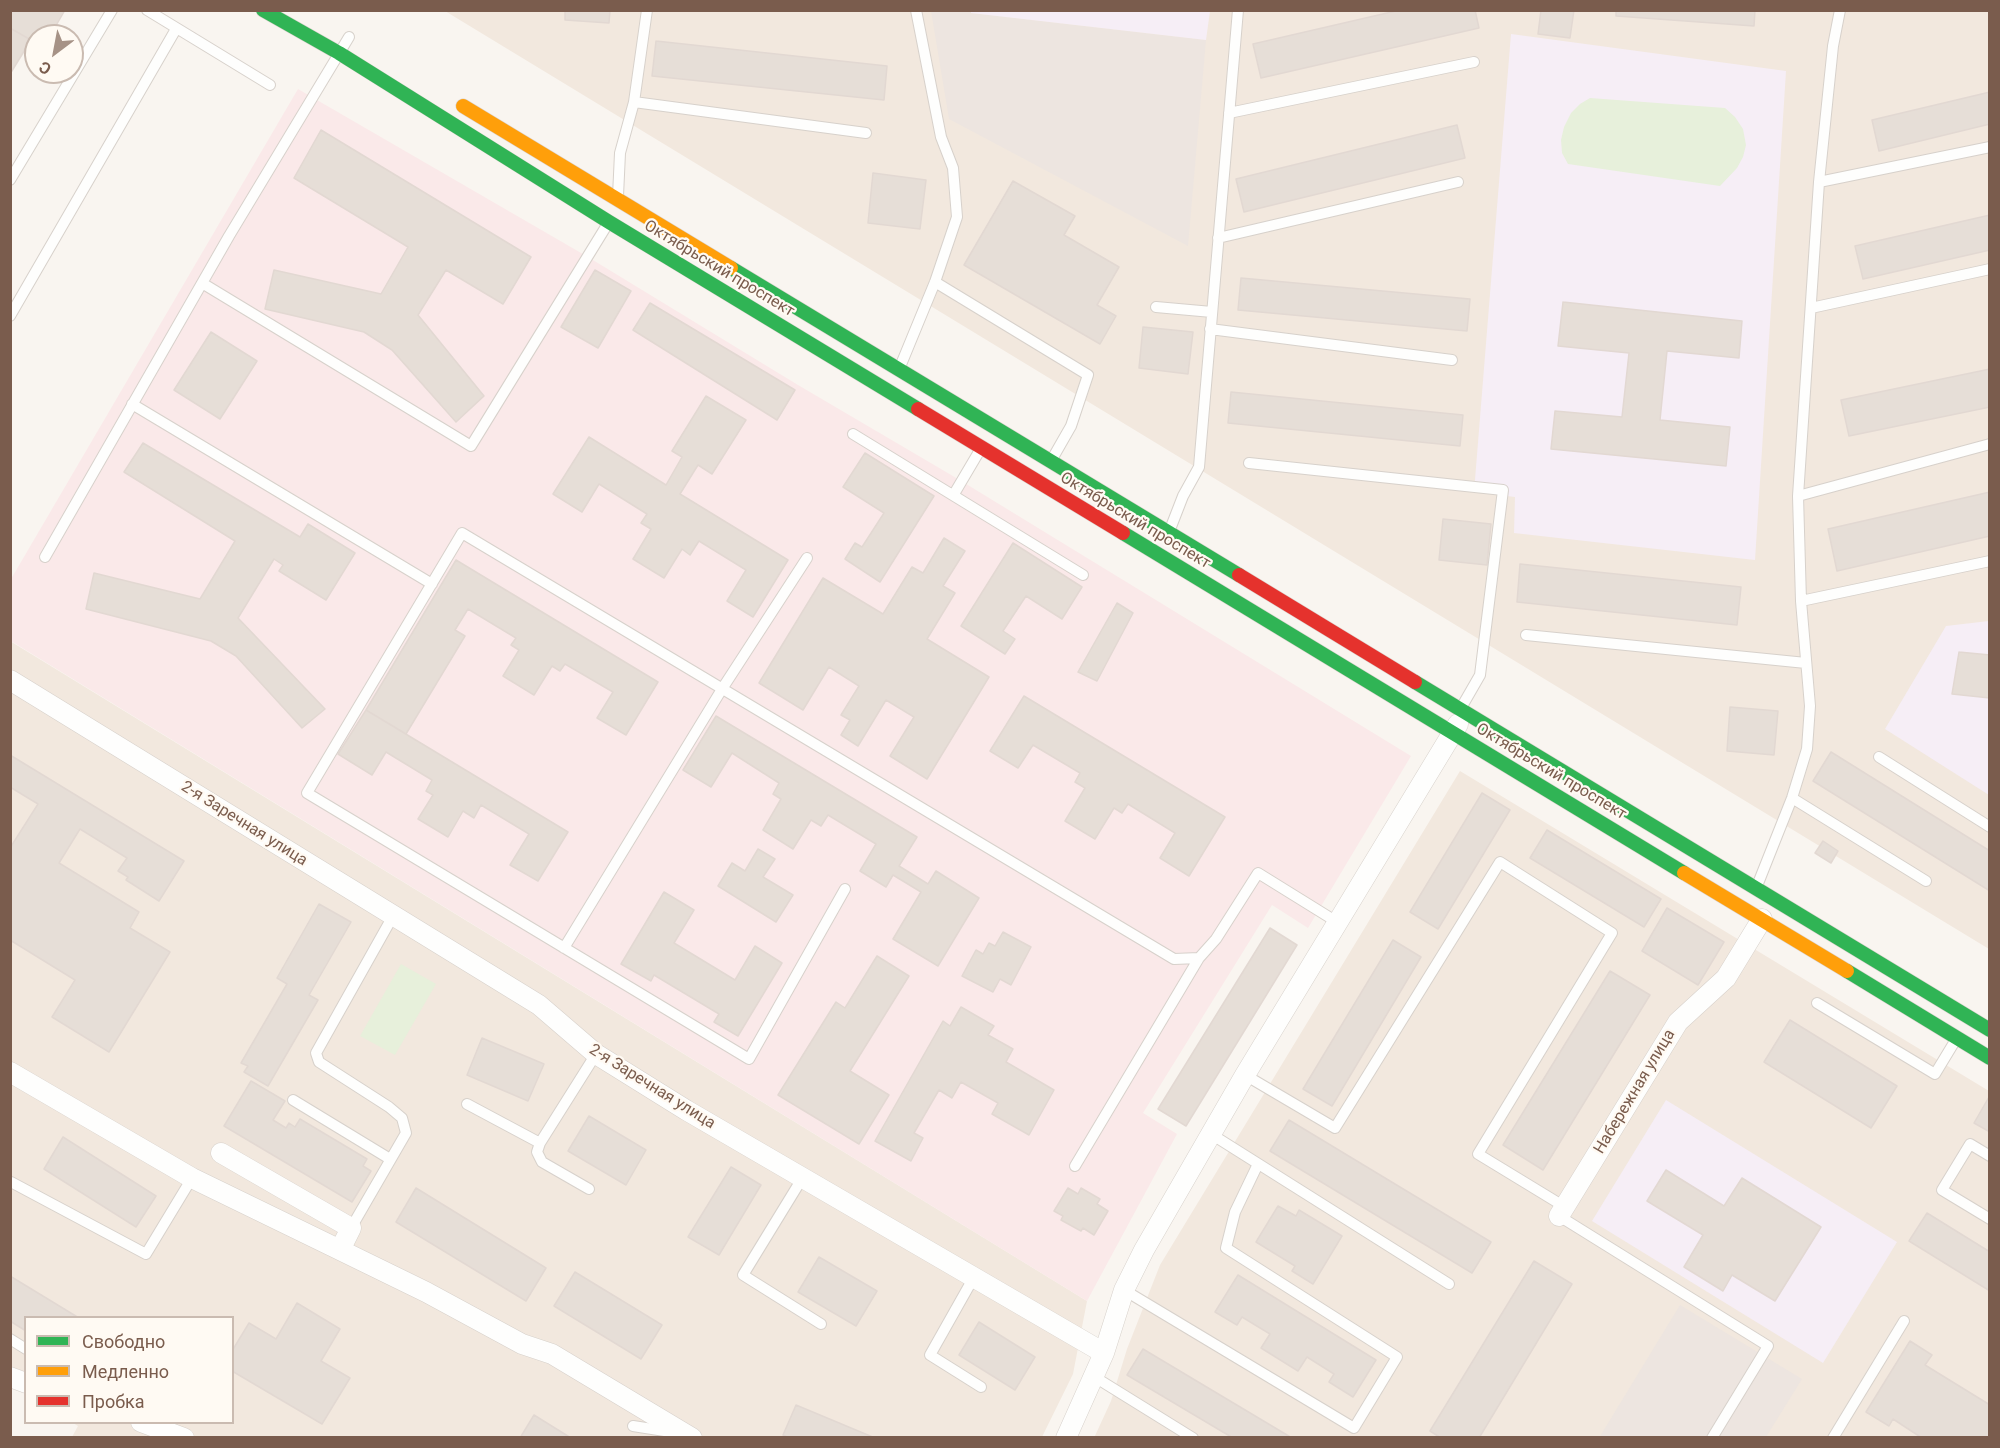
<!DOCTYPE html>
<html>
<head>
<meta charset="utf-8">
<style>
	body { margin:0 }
	#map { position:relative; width:2000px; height:1448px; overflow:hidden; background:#f9f5f0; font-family:Roboto,sans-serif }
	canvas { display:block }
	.frame { position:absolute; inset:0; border:12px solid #7a5c4d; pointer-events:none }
	.legend { position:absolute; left:24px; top:1316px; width:210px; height:108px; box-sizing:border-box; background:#fffaf3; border:2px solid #cabbb1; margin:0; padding:8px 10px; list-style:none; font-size:18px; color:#7a5c4d }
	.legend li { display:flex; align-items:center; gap:12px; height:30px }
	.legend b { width:30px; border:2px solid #cabbb1 }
	.north { position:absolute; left:24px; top:24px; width:60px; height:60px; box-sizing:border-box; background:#fffaf3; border:2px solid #cabbb1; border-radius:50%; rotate:212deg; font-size:16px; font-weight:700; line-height:24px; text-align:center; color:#7a5c4d }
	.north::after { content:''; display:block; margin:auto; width:21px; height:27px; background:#a69286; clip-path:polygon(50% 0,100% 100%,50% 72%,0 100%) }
</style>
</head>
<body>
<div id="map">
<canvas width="2000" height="1448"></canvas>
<div class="frame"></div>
<ul class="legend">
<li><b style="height:8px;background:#30b455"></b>Свободно</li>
<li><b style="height:8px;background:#ff9f0a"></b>Медленно</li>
<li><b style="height:8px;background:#e5322d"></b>Пробка</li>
</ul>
<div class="north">С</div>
</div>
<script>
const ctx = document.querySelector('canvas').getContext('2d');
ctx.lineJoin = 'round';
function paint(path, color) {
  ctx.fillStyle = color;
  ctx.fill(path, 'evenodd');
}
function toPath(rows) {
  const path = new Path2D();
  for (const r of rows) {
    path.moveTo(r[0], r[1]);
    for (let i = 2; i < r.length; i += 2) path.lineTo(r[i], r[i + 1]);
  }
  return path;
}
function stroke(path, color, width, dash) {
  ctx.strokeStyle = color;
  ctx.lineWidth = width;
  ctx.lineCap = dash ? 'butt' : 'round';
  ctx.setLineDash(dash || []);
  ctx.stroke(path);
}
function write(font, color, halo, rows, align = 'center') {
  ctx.font = font + ' Roboto,sans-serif';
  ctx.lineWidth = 4.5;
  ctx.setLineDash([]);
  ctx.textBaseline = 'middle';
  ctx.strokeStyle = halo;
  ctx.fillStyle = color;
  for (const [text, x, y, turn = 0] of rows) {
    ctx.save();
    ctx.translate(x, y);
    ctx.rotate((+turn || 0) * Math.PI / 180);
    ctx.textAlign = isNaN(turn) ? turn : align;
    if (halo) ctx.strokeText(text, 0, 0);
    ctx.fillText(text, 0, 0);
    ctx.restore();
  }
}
const residential = toPath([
	[445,11,1989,11,1989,949],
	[10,641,1087,1301,1073,1374,1042,1437,72,1437,78,1426,73,1423,232,1422,232,1318,26,1318,25,1394,11,1385],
	[1460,771,1989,1091,1989,1437,1094,1438,1111,1401,1127,1349,1160,1265]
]);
const industrial = toPath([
	[931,11,971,11,971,13,1206,40,1188,246,949,119],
	[1680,1305,1802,1379,1766,1437,1599,1438]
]);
const education = toPath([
	[971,10,1210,10,1210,11,1206,40,971,13],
	[1511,34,1786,71,1755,560,1514,533,1515,497,1474,492],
	[1989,621,1989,795,1885,729,1946,626],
	[1666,1100,1897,1242,1823,1363,1592,1221]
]);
const medical = toPath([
	[298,89,588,257,798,385,958,479,1411,756,1308,928,1272,905,1143,1113,1177,1134,1087,1301,11,641,11,579]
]);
const green = toPath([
	[1590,98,1725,108,1735,117,1743,129,1746,145,1743,157,1737,168,1720,186,1568,164,1562,153,1561,140,1564,127,1571,113,1580,104],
	[401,964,436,984,395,1055,360,1036]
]);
const building = toPath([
	[10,10,65,10,50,36,34,35,31,40,10,28,10,10],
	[565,10,610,10,609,23,565,20,565,10],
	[1400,10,1475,10,1479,28,1261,78,1253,44,1400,10],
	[1541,10,1574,10,1570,38,1538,34,1541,10],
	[1616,10,1755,10,1754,26,1616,16,1616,10],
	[10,28,31,40,10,74,10,28],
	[656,41,887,66,884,100,652,76,656,41],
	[1990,92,1990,124,1879,151,1872,120,1990,92],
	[1457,125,1465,158,1244,212,1236,179,1457,125],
	[321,130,531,257,503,304,446,270,418,315,484,396,456,422,392,350,364,332,265,309,274,270,381,294,408,247,294,178,321,130],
	[873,173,926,180,920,229,868,223,873,173],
	[1013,181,1075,216,1064,235,1119,267,1097,305,1116,316,1100,344,964,265,1013,181],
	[1990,215,1990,250,1863,279,1855,246,1990,215],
	[595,270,631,291,598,348,561,327,595,270],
	[1241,278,1470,299,1467,331,1238,310,1241,278],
	[1563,302,1742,321,1739,358,1667,351,1660,420,1730,427,1726,466,1551,449,1555,411,1622,417,1629,353,1558,346,1563,302],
	[650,303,795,390,777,420,633,330,650,303],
	[1143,327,1193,332,1188,374,1139,368,1143,327],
	[211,332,257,361,220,419,174,390,211,332],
	[1990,369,1990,407,1849,436,1841,400,1990,369],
	[1231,392,1463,415,1460,446,1228,423,1231,392],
	[706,396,746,420,712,474,698,465,680,494,788,560,753,617,727,601,746,570,699,541,690,555,682,549,664,578,633,559,651,529,641,523,647,514,599,484,582,512,553,494,589,437,666,485,682,457,672,451,706,396],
	[143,443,300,537,308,524,355,553,326,600,279,571,283,565,274,559,238,618,325,709,302,728,236,656,211,641,86,609,94,573,200,599,235,541,124,472,143,443],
	[865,453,934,496,880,582,845,559,855,543,862,547,884,513,843,487,865,453],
	[1990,492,1990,536,1837,571,1828,529,1990,492],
	[1443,519,1491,524,1487,565,1439,560,1443,519],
	[944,538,965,551,943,586,955,593,927,639,989,677,927,779,890,756,914,717,886,700,858,746,841,735,850,720,841,715,859,686,829,667,803,710,759,683,823,578,883,614,912,567,923,573,944,538],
	[1013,543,1082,587,1062,619,1026,596,1003,631,1015,639,1005,654,961,626,1013,543],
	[456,560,658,682,626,735,597,718,613,692,565,664,560,671,552,666,534,695,503,676,519,650,511,645,516,638,468,609,455,630,465,636,406,734,366,710,456,560],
	[1520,564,1741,587,1737,625,1517,602,1520,564],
	[1117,603,1133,613,1097,681,1078,672,1117,603],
	[1959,652,1990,655,1990,698,1952,694,1959,652],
	[1024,696,1225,817,1189,876,1160,858,1175,833,1128,804,1122,813,1114,808,1095,839,1065,821,1085,788,1075,782,1080,773,1033,745,1018,768,990,751,1024,696],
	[1730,707,1778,711,1774,755,1727,751,1730,707],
	[366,710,568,832,538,881,510,865,529,834,481,805,474,818,463,811,448,837,418,819,433,795,426,791,432,780,386,752,372,775,338,754,366,710],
	[716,716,917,837,899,866,928,884,936,871,979,898,938,966,893,939,921,892,893,875,886,887,860,871,876,844,828,815,821,826,811,820,793,849,763,830,781,799,773,794,779,783,732,753,711,787,683,770,716,716],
	[1831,752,1990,851,1990,891,1813,781,1831,752],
	[10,755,184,861,159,901,126,880,128,877,118,871,127,858,80,829,59,863,139,912,130,928,170,952,109,1052,52,1017,75,980,10,940,10,848,38,804,10,787,10,755],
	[1482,793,1510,810,1438,929,1410,912,1482,793],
	[1547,830,1661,899,1644,927,1530,858,1547,830],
	[1823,841,1838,851,1831,863,1815,853,1823,841],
	[758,849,775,859,763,877,793,895,776,922,718,886,732,863,745,871,758,849],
	[664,892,694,910,674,943,735,980,755,946,782,963,738,1036,714,1022,719,1014,654,975,651,981,621,964,664,892],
	[319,904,351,922,309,995,318,1000,268,1086,244,1072,248,1066,241,1063,287,984,277,978,319,904],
	[1667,908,1724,942,1698,985,1642,951,1667,908],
	[1270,928,1297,945,1186,1126,1158,1109,1270,928],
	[1003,932,1031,947,1011,985,1000,979,993,992,962,976,976,950,983,954,989,943,995,946,1003,932],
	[1393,940,1421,957,1332,1106,1303,1089,1393,940],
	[877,956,909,976,850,1071,889,1095,859,1144,778,1095,836,1002,845,1008,877,956],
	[1610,971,1650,995,1543,1170,1503,1145,1610,971],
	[961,1007,994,1026,988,1035,1013,1049,1006,1062,1054,1090,1029,1135,992,1114,998,1103,961,1082,952,1098,939,1090,914,1133,923,1138,911,1161,875,1141,943,1021,950,1026,961,1007],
	[1790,1020,1897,1086,1871,1128,1764,1062,1790,1020],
	[482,1038,544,1064,528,1101,467,1075,482,1038],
	[251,1081,285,1101,273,1120,286,1128,289,1123,295,1127,300,1119,367,1159,363,1166,371,1171,352,1202,224,1126,251,1081],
	[1989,1097,1990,1097,1990,1132,1974,1123,1989,1097],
	[589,1116,646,1150,626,1185,568,1151,589,1116],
	[1289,1120,1491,1242,1472,1273,1270,1151,1289,1120],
	[63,1137,156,1196,136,1227,44,1169,63,1137],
	[731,1167,761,1185,719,1255,688,1237,731,1167],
	[1666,1170,1724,1206,1742,1178,1821,1227,1775,1301,1732,1275,1723,1291,1684,1267,1703,1235,1647,1201,1666,1170],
	[416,1188,546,1268,526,1301,396,1222,416,1188],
	[1068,1188,1078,1194,1081,1188,1100,1199,1097,1204,1108,1211,1094,1235,1083,1228,1081,1231,1061,1220,1063,1216,1054,1211,1068,1188],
	[1278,1206,1296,1216,1299,1210,1342,1236,1313,1284,1292,1271,1295,1266,1256,1242,1278,1206],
	[1927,1213,1990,1252,1990,1291,1909,1241,1927,1213],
	[819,1257,877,1291,856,1326,798,1292,819,1257],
	[1534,1261,1572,1284,1479,1438,1441,1438,1430,1431,1534,1261],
	[575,1272,662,1325,641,1359,554,1306,575,1272],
	[1238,1275,1376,1360,1353,1397,1329,1382,1334,1374,1307,1357,1298,1371,1261,1348,1270,1334,1242,1317,1237,1325,1215,1312,1238,1275],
	[10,1276,79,1318,26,1318,26,1331,10,1321,10,1276],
	[297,1303,340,1329,321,1361,350,1378,322,1424,232,1371,232,1351,249,1323,276,1339,297,1303],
	[979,1322,1035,1357,1015,1390,959,1355,979,1322],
	[1910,1341,1932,1355,1925,1365,1990,1405,1990,1438,1922,1438,1893,1419,1889,1426,1866,1412,1910,1341],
	[1143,1349,1292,1438,1233,1438,1127,1375,1143,1349],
	[796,1405,875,1438,789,1438,783,1435,796,1405],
	[534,1415,571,1438,520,1438,534,1415]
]);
const lane = toPath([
	[147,10,270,85],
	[634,102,866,133],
	[1229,113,1474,62],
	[10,180,112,10],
	[1819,182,1990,147],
	[618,196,620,153,634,102,647,10],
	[1218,238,1458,182],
	[935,282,1088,375,1071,426,1051,461],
	[202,283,471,446,607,225],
	[1156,307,1212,312],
	[1811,308,1990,269],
	[10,316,176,29],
	[1210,329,1452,360],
	[900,367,935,282,957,217,953,168,941,137,916,10],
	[132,404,432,584],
	[853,434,1083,575],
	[1249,463,1503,490,1480,675,1461,708],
	[954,494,980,450],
	[1798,496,1990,444],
	[1169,532,1183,496,1199,467,1238,10],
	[45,557,229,236,349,37],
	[1801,601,1990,561],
	[1526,635,1806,663],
	[1879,757,1990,827],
	[1792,798,1926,881],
	[1757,886,1792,798,1807,749,1810,706,1801,601,1798,496,1819,182,1833,46,1840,10],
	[845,889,749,1059,307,793,462,533,1174,959,1199,958,1216,939,1258,873,1337,922],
	[564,948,722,689,807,558],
	[1817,1003,1935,1074,1955,1041],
	[1245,1075,1335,1128,1500,862,1612,933,1478,1154,1565,1207],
	[293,1100,390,1159],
	[467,1104,540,1143,537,1152,542,1162,589,1189],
	[1211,1134,1449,1284],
	[540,1143,596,1054],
	[1990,1156,1970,1144,1942,1190,1990,1219],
	[1075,1166,1199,958],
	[803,1177,743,1275,821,1324],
	[11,1182,146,1254,192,1178],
	[1559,1216,1768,1346,1712,1438],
	[351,1228,406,1133,402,1118,389,1107,319,1062,316,1053,393,916],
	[974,1277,930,1355,981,1387],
	[1124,1290,1354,1428,1397,1357,1226,1248,1235,1212,1258,1164],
	[10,1339,26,1349],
	[1093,1376,1193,1438],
	[633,1426,671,1432],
	[1833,1438,1904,1321]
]);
const street = toPath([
	[10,680,539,1005,596,1054,686,1110,1104,1353],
	[10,1072,192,1178,340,1250],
	[221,1153,351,1228,340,1250,426,1292,522,1344,552,1354,692,1438],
	[1559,1216,1678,1022,1726,978,1762,919],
	[10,1377,26,1383],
	[141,1422,184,1438],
	[1066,1438,1104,1353,1124,1290,1144,1250,1245,1075,1458,724]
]);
const fast = toPath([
	[263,10,339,53,609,222,918,409],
	[731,268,1239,575],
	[1123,533,1684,873],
	[1415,682,1990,1030],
	[1847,971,1990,1058]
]);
const slow = toPath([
	[463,106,731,268],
	[1684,873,1847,971]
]);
const jam = toPath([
	[918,409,1123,533],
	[1239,575,1415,682]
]);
const streetNames = [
	["Октябрьский проспект",719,269,31],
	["Октябрьский проспект",1135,521,31],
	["Октябрьский проспект",1551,772,31],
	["2-я Заречная улица",244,824,32],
	["2-я Заречная улица",652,1087,32],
	["Набережная улица",1635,1092,-59]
];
paint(residential, '#f2e8de');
paint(industrial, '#ede5e0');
paint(education, '#f6eef6');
paint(medical, '#fae9e9');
paint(green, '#e7f0db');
paint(building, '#e6ded7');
stroke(building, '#e2d8d2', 1.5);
stroke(lane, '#d7d1cb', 12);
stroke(street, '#d7d1cb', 21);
stroke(fast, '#dad1cc', 15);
stroke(slow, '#dad1cc', 15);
stroke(jam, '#dad1cc', 15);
stroke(lane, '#fefefd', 10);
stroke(street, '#fefefd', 20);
stroke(fast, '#30b455', 14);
stroke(slow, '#ff9f0a', 14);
stroke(jam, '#e5322d', 14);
write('16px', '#7a5c4d', '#fffaf3', streetNames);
</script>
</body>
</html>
